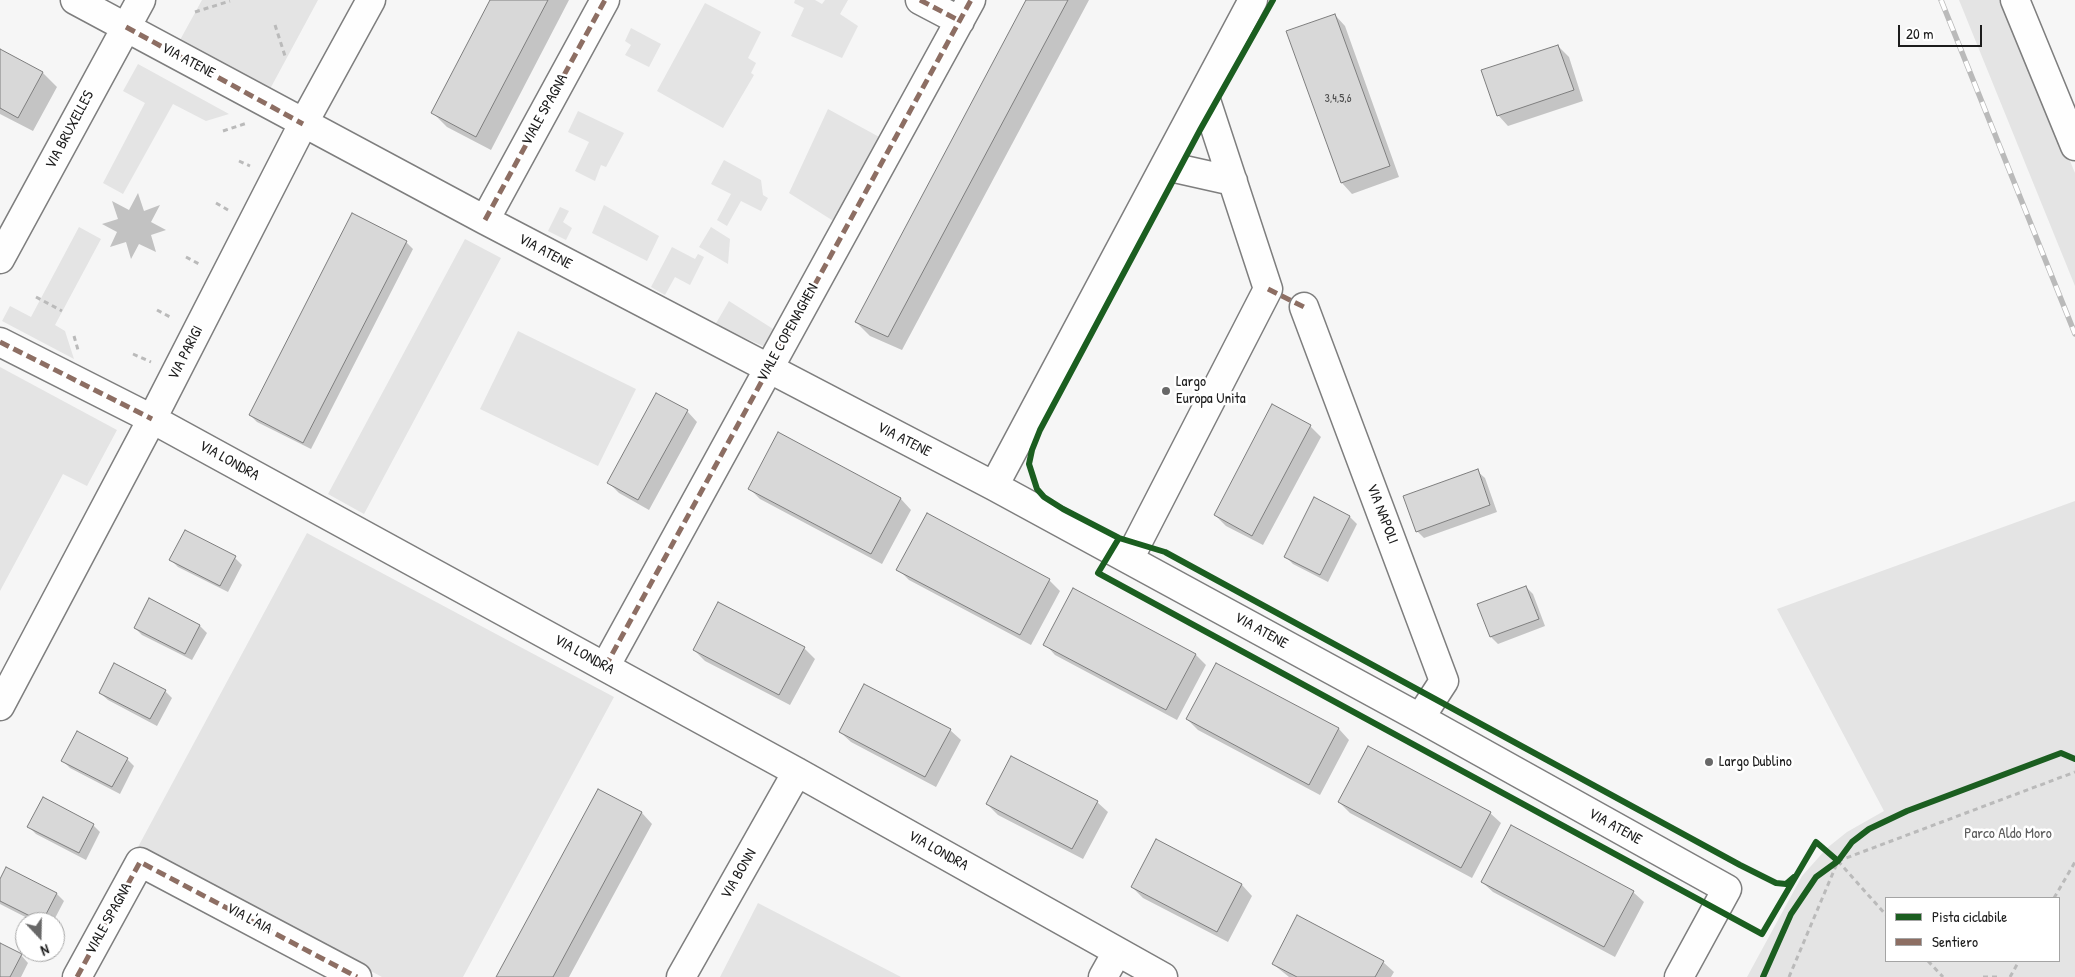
<!DOCTYPE html>
<html>
<head>
<meta charset="utf-8">
<style>
	body { margin:0 }
	#map { position:relative; width:2075px; height:977px; overflow:hidden; background:#f6f6f6; font-family:"Patrick Hand",sans-serif }
	canvas { display:block }
	.legend { position:absolute; left:1885px; top:897px; width:175px; height:65px; box-sizing:border-box; background:#fff; border:1px solid #a4a4a4; margin:0; padding:6px 9px; list-style:none; font-size:15px; color:#1c1c1c }
	.legend li { display:flex; align-items:center; gap:10px; height:25px }
	.legend b { width:25px; border:1px solid #a4a4a4 }
	.north { position:absolute; left:15px; top:912px; width:50px; height:50px; box-sizing:border-box; background:#fff; border:1px solid #a4a4a4; border-radius:50%; rotate:159deg; font-size:14px; font-weight:700; line-height:20px; text-align:center; color:#1c1c1c }
	.north::after { content:''; display:block; margin:auto; width:18px; height:22px; background:#686868; clip-path:polygon(50% 0,100% 100%,50% 72%,0 100%) }
	.scale { position:absolute; left:1898px; top:25px; width:84px; height:22px; box-sizing:border-box; border:2px solid #1c1c1c; border-top:0; padding-left:6px; font-size:15px; line-height:18px; white-space:nowrap; color:#1c1c1c; -webkit-text-stroke:4px #fff; paint-order:stroke }
</style>
</head>
<body>
<div id="map">
<canvas width="2075" height="977"></canvas>
<ul class="legend">
<li><b style="height:6px;background:#1b5e20"></b>Pista ciclabile</li>
<li><b style="height:6px;background:#8d6e63"></b>Sentiero</li>
</ul>
<div class="north">N</div>
<div class="scale">20 m</div>
</div>
<script>
const ctx = document.querySelector('canvas').getContext('2d');
ctx.lineJoin = 'round';
function paint(path, color) {
  ctx.fillStyle = color;
  ctx.fill(path, 'evenodd');
}
function toPath(rows) {
  const path = new Path2D();
  for (const r of rows) {
    path.moveTo(r[0], r[1]);
    for (let i = 2; i < r.length; i += 2) path.lineTo(r[i], r[i + 1]);
  }
  return path;
}
function stroke(path, color, width, dash) {
  ctx.strokeStyle = color;
  ctx.lineWidth = width;
  ctx.lineCap = dash ? 'butt' : 'round';
  ctx.setLineDash(dash || []);
  ctx.stroke(path);
}
function write(font, color, halo, rows, align = 'center') {
  ctx.font = font + ' "Patrick Hand",sans-serif';
  ctx.lineWidth = 5;
  ctx.setLineDash([]);
  ctx.textBaseline = 'middle';
  ctx.strokeStyle = halo;
  ctx.fillStyle = color;
  for (const [text, x, y, turn = 0] of rows) {
    ctx.save();
    ctx.translate(x, y);
    ctx.rotate((+turn || 0) * Math.PI / 180);
    ctx.textAlign = isNaN(turn) ? turn : align;
    if (halo) ctx.strokeText(text, 0, 0);
    ctx.fillText(text, 0, 0);
    ctx.restore();
  }
}
const green = toPath([
	[202,0,318,0,270,89,180,40],
	[795,0,815,0,822,4,825,0,848,0,840,14,858,26,842,58,791,36,804,8,794,3],
	[1959,0,2004,0,2075,173,2075,286],
	[705,3,761,32,748,58,756,63,751,73,754,75,723,128,657,91],
	[631,28,661,44,649,67,625,55,631,45,625,41],
	[138,64,229,114,206,121,173,104,123,194,103,183,145,103,123,91],
	[828,109,881,138,835,222,789,193],
	[578,111,624,133,606,167,601,165,595,181,575,171,589,142,568,132],
	[724,160,761,180,763,195,768,198,761,211,741,201,727,226,717,220,731,194,711,184],
	[604,205,659,236,647,261,592,233],
	[560,207,569,211,563,222,572,228,566,240,548,231],
	[79,227,101,239,55,325,65,331,74,359,2,321,10,306,31,317],
	[711,227,730,239,728,264,699,247],
	[465,239,501,258,364,514,328,494],
	[672,247,695,259,698,254,704,257,690,285,675,277,665,295,651,287],
	[729,301,781,334,772,350,715,325],
	[518,331,636,389,598,466,480,409],
	[0,367,117,430,87,486,63,474,0,591],
	[2075,501,2075,977,1747,977,1802,876,1827,848,1847,832,1884,811,1777,609],
	[1886,898,2059,898,2059,961,1886,961],
	[307,533,614,697,463,977,382,977,138,847],
	[758,903,901,977,720,977]
]);
const water = toPath([
	[138,193,144,211,160,205,151,222,166,230,151,235,156,252,139,244,131,259,126,242,110,247,117,232,102,224,118,219,112,201,129,210]
]);
const shadow = toPath([
	[492,0,569,0,491,150,447,127,433,113],
	[1028,0,1089,0,902,350,870,336,856,322],
	[1335,15,1345,26,1399,177,1352,194,1342,183,1287,32],
	[1558,46,1569,57,1583,101,1508,126,1498,115],
	[0,50,43,73,57,87,33,131,0,114],
	[406,242,413,249,311,449,257,422,250,415],
	[687,411,697,422,649,510,619,493,608,482],
	[1310,426,1321,437,1263,545,1226,526,1215,515],
	[779,434,901,499,911,510,882,564,760,499,750,489],
	[1477,471,1485,478,1497,512,1424,538,1417,531],
	[1315,499,1350,517,1357,524,1328,582,1293,564,1286,557],
	[235,558,242,565,228,592,178,567,171,560],
	[898,569,1049,580,1060,591,1031,645,909,580],
	[1526,587,1533,594,1545,626,1498,644,1491,637],
	[1074,590,1196,655,1206,665,1177,720,1055,655,1045,644],
	[200,626,207,633,192,660,142,635,135,628],
	[804,648,815,659,790,705,705,661,694,650],
	[1217,665,1339,729,1349,740,1320,795,1198,730,1187,719],
	[165,691,172,698,157,726,108,700,100,693],
	[950,730,961,740,936,787,851,742,840,732],
	[127,759,134,766,120,794,70,768,63,761],
	[599,790,642,813,652,824,569,977,497,977],
	[1097,802,1108,812,1083,859,998,815,987,804],
	[1339,802,1490,813,1501,823,1472,878,1350,813],
	[93,825,100,832,86,860,36,834,29,827],
	[1157,840,1242,885,1252,896,1228,942,1143,898,1132,887],
	[7,868,57,894,64,901,53,922,35,922,0,904,0,881],
	[1482,882,1633,892,1644,902,1615,957,1493,892],
	[0,945,21,955,28,963,21,977,0,977],
	[1383,962,1394,972,1391,977,1289,977,1273,964]
]);
const building = toPath([
	[490,0,548,0,476,137,431,113,490,0],
	[1026,0,1068,0,888,337,855,322,1026,0],
	[1335,14,1390,166,1341,183,1286,31,1335,14],
	[1558,45,1574,90,1497,116,1481,70,1558,45],
	[0,49,43,72,18,118,0,108,0,49],
	[352,213,407,241,303,443,249,415,352,213],
	[656,393,688,410,638,500,607,483,656,393],
	[1272,404,1311,425,1252,536,1214,515,1272,404],
	[778,432,901,498,871,554,748,489,778,432],
	[1478,469,1490,505,1416,532,1403,496,1478,469],
	[1314,497,1350,516,1320,575,1284,557,1314,497],
	[927,513,1050,579,1020,635,896,570,927,513],
	[185,530,236,556,220,586,169,560,185,530],
	[1526,586,1539,619,1490,637,1477,604,1526,586],
	[1073,588,1196,654,1166,710,1043,645,1073,588],
	[149,598,200,625,185,654,134,628,149,598],
	[718,602,805,647,779,695,693,650,718,602],
	[114,663,166,690,150,719,99,693,114,663],
	[1216,663,1339,728,1309,785,1186,719,1216,663],
	[864,684,951,729,925,777,839,732,864,684],
	[77,731,128,758,112,787,61,761,77,731],
	[1368,746,1491,812,1461,868,1338,802,1368,746],
	[1011,756,1098,801,1072,849,986,804,1011,756],
	[598,789,642,812,553,977,496,977,598,789],
	[43,797,94,824,79,853,27,827,43,797],
	[1511,825,1634,891,1604,947,1481,882,1511,825],
	[1156,839,1242,884,1217,932,1131,887,1156,839],
	[6,867,57,893,42,922,0,901,0,879,6,867],
	[1297,915,1384,961,1375,977,1297,977,1272,964,1297,915],
	[0,943,22,954,10,977,0,977,0,943]
]);
const path = toPath([
	[195,12,230,1],
	[275,25,286,59],
	[223,131,247,123],
	[239,161,250,166],
	[216,203,228,210],
	[186,257,201,265],
	[36,297,62,311],
	[157,310,172,318],
	[74,336,78,350],
	[133,354,151,362],
	[1838,861,1886,915],
	[2054,898,2075,862],
	[1928,961,1943,977],
	[1789,977,1838,861,2075,772],
	[1983,977,2000,977],
	[2010,977,2019,961]
]);
const street = toPath([
	[75,0,485,220,994,486,1420,718,1727,889,1679,977],
	[920,0,960,21],
	[1166,166,1233,181],
	[485,220,605,0],
	[0,259,141,0],
	[1304,307,1444,681,1420,718],
	[0,342,152,419,797,772,1163,977],
	[994,486,1253,0],
	[1129,559,1268,289,1204,94],
	[605,667,971,0],
	[0,706,152,419,303,124,371,0],
	[77,977,140,862,357,977],
	[681,977,797,772],
	[1103,977,1117,952]
]);
const secondary = toPath([
	[2015,0,2075,146]
]);
const rail = toPath([
	[1941,0,2075,334]
]);
const quiet = toPath([
	[920,0,960,21],
	[126,27,303,124],
	[485,220,605,0],
	[1268,289,1304,307],
	[0,342,152,419],
	[605,667,971,0],
	[77,977,140,862,357,977]
]);
const cycleway = toPath([
	[1273,0,1200,130,1040,430,1032,450,1029,464,1037,489,1044,497,1063,509,1119,538,1165,552,1740,865,1776,883,1786,884,1794,877],
	[1119,538,1098,573,1762,934,1816,842,1838,861],
	[1763,977,1791,914,1816,877,1838,861,1852,842,1869,829,1907,811,2061,753,2075,759]
]);
const markers = [
	[1166,391,5,"#686868"],
	[1709,762,5,"#686868"]
];
const numberNames = [
	["3,4,5,6",1338,99]
];
const streetNames = [
	["VIA ATENE",188,61,28],
	["VIALE SPAGNA",545,110,-61],
	["VIA BRUXELLES",70,130,-62],
	["VIA ATENE",545,252,28],
	["VIALE COPENAGHEN",788,333,-61],
	["VIA PARIGI",186,353,-63],
	["VIA ATENE",904,440,27],
	["VIA LONDRA",229,461,29],
	["VIA NAPOLI",1382,514,69],
	["VIA ATENE",1261,631,29],
	["VIA LONDRA",584,655,29],
	["VIA ATENE",1615,827,29],
	["VIA LONDRA",938,851,29],
	["VIA BONN",739,874,-60],
	["VIALE SPAGNA",109,919,-61],
	["VIA L'AIA",249,919,28]
];
const poiNames = [
	["Largo",1176,382],
	["Europa Unita",1176,399],
	["Largo Dublino",1719,762]
];
const parkNames = [
	["Parco Aldo Moro",2008,834]
];
paint(green, '#e4e4e4');
paint(water, '#c2c2c2');
paint(shadow, '#0003');
paint(building, '#d8d8d8');
stroke(building, '#7e7e7e', 1);
stroke(street, '#7e7e7e', 31);
stroke(secondary, '#7e7e7e', 31);
stroke(path, '#bababa', 3, [5, 4]);
stroke(street, '#fefefe', 28);
stroke(secondary, '#fefefe', 28);
stroke(rail, '#bababa', 5.5);
stroke(rail, '#fff', 4, [11]);
stroke(quiet, '#8d6e63', 5, [10, 5]);
stroke(cycleway, '#1b5e20', 6);
for (const [x, y, r, color] of markers) {
  const dot = new Path2D();
  dot.arc(x, y, r, 0, 2 * Math.PI);
  ctx.fillStyle = color;
  ctx.fill(dot);
  stroke(dot, '#fff', 2);
}
write('12px', '#4b4b4b', null, numberNames);
write('15px', '#1c1c1c', '#fff', streetNames);
write('15px', '#1c1c1c', '#fff', poiNames, 'left');
write('15px', '#5d5d5d', '#fff', parkNames);
</script>
</body>
</html>
